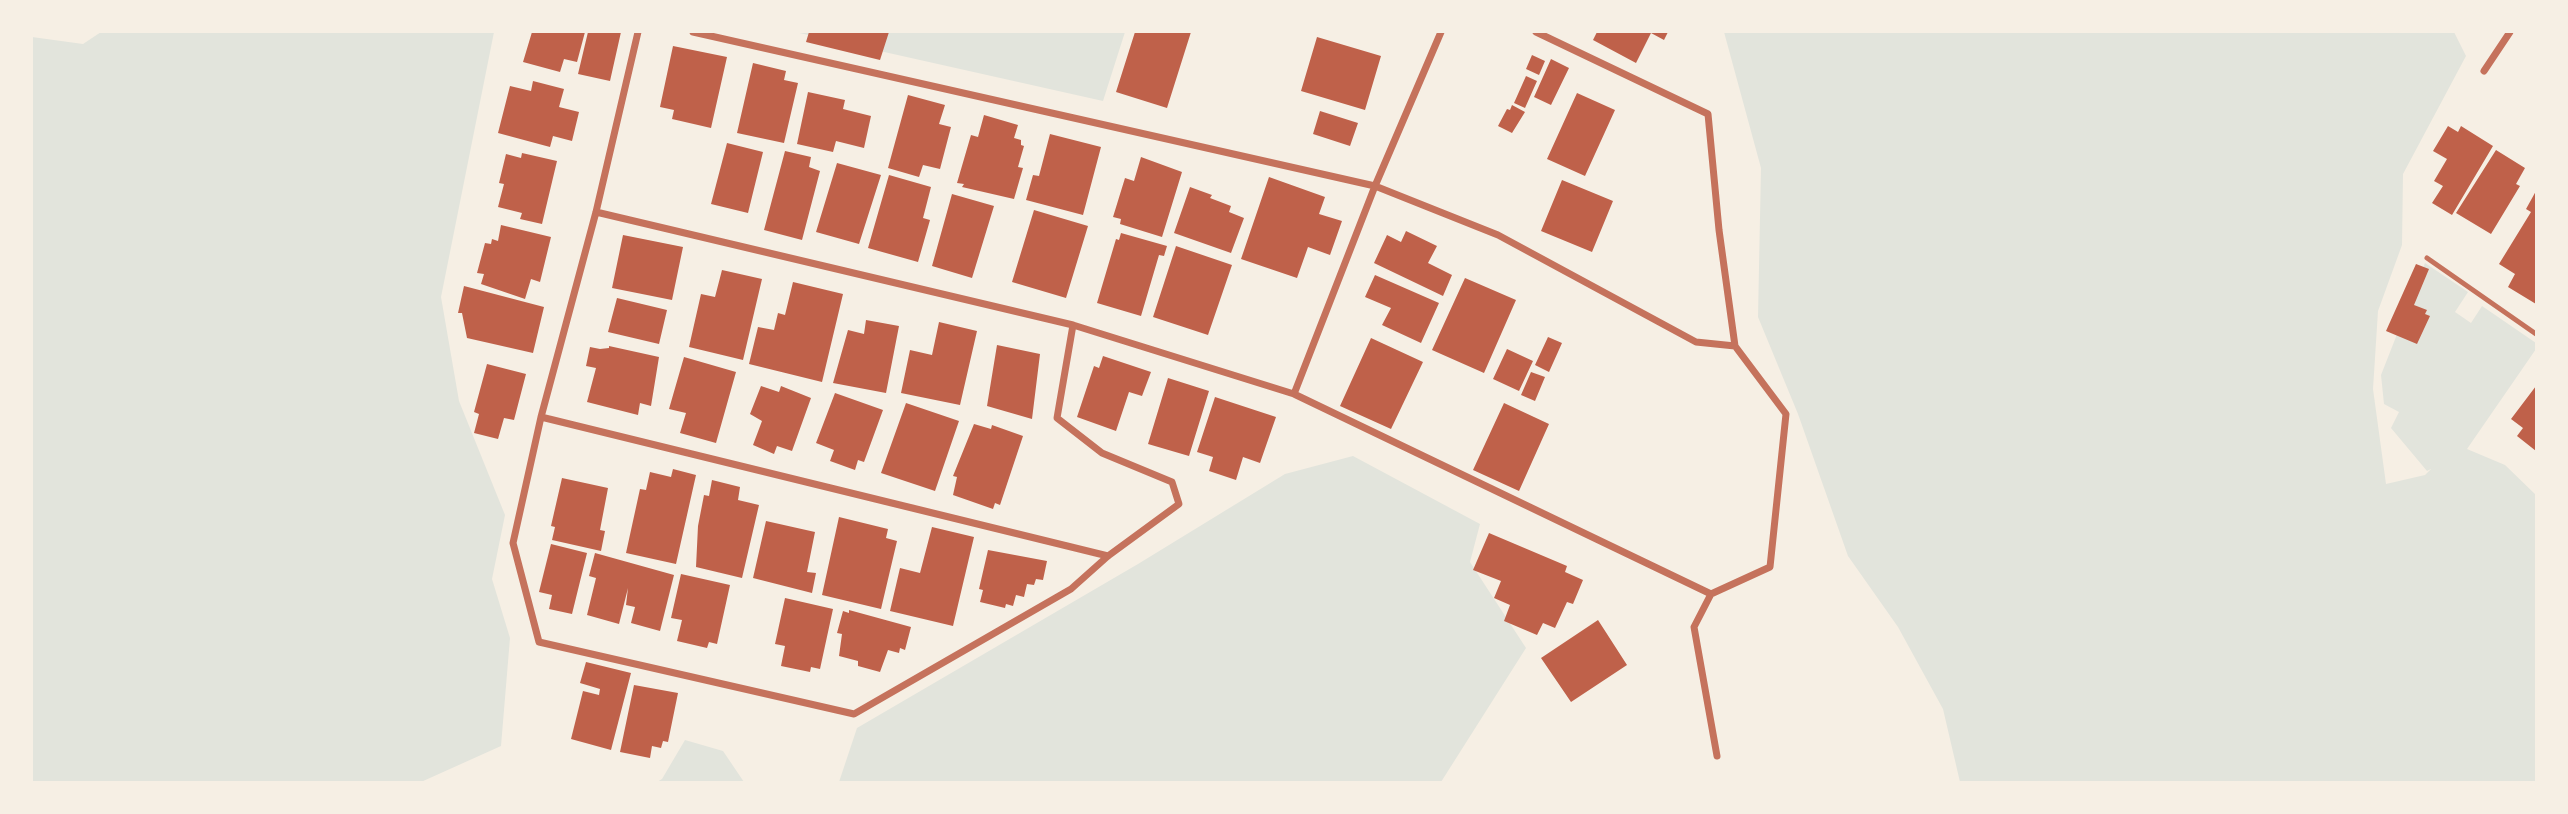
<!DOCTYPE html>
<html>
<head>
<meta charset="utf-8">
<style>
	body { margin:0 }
	#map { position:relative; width:2568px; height:814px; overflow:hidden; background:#f6efe4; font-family:"Roboto Serif",serif }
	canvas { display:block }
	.frame { position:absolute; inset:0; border:33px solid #f6efe4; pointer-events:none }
</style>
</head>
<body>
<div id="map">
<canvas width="2568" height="814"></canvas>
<div class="frame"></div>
</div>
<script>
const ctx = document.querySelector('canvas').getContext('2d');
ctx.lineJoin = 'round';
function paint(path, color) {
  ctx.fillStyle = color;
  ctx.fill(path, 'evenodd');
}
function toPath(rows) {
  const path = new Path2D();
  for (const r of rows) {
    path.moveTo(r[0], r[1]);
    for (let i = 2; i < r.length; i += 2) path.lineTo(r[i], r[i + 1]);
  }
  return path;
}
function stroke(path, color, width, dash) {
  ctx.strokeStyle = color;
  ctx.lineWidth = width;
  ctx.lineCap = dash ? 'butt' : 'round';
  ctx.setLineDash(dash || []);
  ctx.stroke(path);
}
const green = toPath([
	[101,32,494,32,441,297,459,401,505,515,492,579,510,638,501,746,421,782,32,782,32,37,83,44],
	[795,32,1125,32,1103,101],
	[1724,32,2454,32,2466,56,2403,174,2402,245,2378,311,2373,389,2386,484,2425,475,2431,469,2427,471,2391,428,2399,412,2384,404,2381,375,2425,263,2468,292,2455,312,2471,323,2482,306,2536,343,2536,349,2467,449,2505,465,2536,495,2536,782,1960,782,1943,709,1898,627,1848,556,1798,414,1758,317,1761,168],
	[1353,456,1480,524,1470,562,1526,648,1441,782,839,782,857,728,1138,564,1285,474],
	[685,740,723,751,744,782,657,782,662,779]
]);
const building = toPath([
	[532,32,585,32,577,62,564,59,560,72,523,62],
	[588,32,621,32,610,81,578,74],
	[809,32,889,32,880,60,806,42],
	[1135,32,1191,32,1167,108,1116,92],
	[1597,32,1668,32,1664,40,1651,33,1636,63,1593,40],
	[1317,37,1381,56,1365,110,1301,91],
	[673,46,727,57,711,128,672,119,674,110,660,107],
	[1532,55,1545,61,1539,75,1526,69],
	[1551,59,1569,68,1551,105,1534,97],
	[753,63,786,71,784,80,798,83,784,143,737,133],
	[1526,76,1537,81,1525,108,1514,103],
	[533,81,564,89,559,107,579,112,572,141,553,136,550,147,498,133,510,86,531,91],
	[808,92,845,100,843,109,871,116,864,148,836,141,833,152,797,144],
	[1577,93,1615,110,1585,176,1547,159],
	[908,95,945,105,939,124,951,127,940,169,923,165,919,177,888,168],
	[1512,105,1525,112,1512,133,1498,126,1507,109,1510,110],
	[1320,111,1358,123,1350,146,1313,134],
	[984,115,1018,125,1014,138,1021,140,1021,145,1024,146,1018,167,1023,168,1014,199,962,187,964,184,957,183,971,135,978,137],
	[2448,126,2458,132,2461,126,2493,146,2452,215,2432,203,2443,186,2434,181,2447,159,2433,151],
	[1050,134,1101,147,1083,215,1026,200,1033,175,1039,176],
	[727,143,763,152,748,213,711,204],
	[2496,150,2525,168,2516,184,2520,186,2491,234,2456,213],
	[785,151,811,157,809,167,820,171,802,240,764,230],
	[522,153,557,161,542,224,520,219,522,213,498,207,504,184,499,183,506,154,521,158],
	[1141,157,1182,172,1162,237,1120,224,1121,219,1113,217,1125,178,1134,181],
	[837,163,881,175,859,244,816,232],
	[889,175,931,187,923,218,930,220,918,262,868,248],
	[1269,177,1325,197,1319,214,1342,221,1330,255,1308,247,1297,278,1241,259],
	[1562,180,1613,201,1592,252,1541,231],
	[1190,187,1212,195,1210,198,1231,206,1229,212,1244,218,1231,253,1174,233],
	[2536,191,2536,304,2508,287,2515,274,2499,264,2531,212,2526,209],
	[952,194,994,206,972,278,932,266],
	[1034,210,1088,226,1066,298,1012,282],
	[501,225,551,237,540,282,531,279,525,299,481,284,484,274,477,273,485,243,491,244,492,239,498,241],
	[1406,231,1437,246,1428,263,1452,275,1443,296,1374,263,1387,235,1401,242],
	[1121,233,1167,246,1164,256,1159,255,1141,316,1097,303,1116,239,1119,240],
	[623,235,683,247,672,300,612,288],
	[1176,246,1232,265,1208,335,1153,317],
	[2416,264,2429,269,2414,305,2427,310,2425,314,2430,316,2417,344,2386,331],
	[722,270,762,279,743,360,689,347,701,294,715,297],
	[1375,275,1439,303,1421,343,1382,325,1391,308,1365,297],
	[1465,278,1516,300,1484,373,1432,350],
	[793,282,843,294,822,382,749,364,758,327,774,330,778,313,785,315],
	[464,286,544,307,533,353,467,338,462,313,458,313],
	[617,298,667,310,659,344,608,332],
	[866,320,899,326,886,393,833,383,848,330,864,334],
	[939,322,977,331,960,405,901,393,910,350,932,355],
	[1548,337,1562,343,1549,372,1535,365],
	[1371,338,1423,362,1391,429,1340,406],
	[997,345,1040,354,1032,419,987,406],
	[609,346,659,357,651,406,640,403,638,415,587,402,596,368,586,366,590,347,600,349,609,348],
	[1507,349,1533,361,1519,391,1493,379],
	[1103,356,1151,372,1142,396,1129,392,1116,431,1077,417,1094,366,1099,368],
	[684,357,736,372,716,443,680,433,686,413,669,409],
	[487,364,526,374,514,420,504,418,498,439,474,433,479,414,474,412],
	[1531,372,1545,377,1535,401,1521,395],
	[1168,378,1209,391,1189,456,1148,444],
	[761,386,779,392,781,386,811,398,792,451,777,446,774,454,753,445,762,421,750,414],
	[2536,386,2536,451,2517,436,2523,428,2511,419],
	[835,393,883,410,864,462,858,460,855,470,830,461,834,450,816,443],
	[1215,397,1276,417,1260,463,1243,457,1236,480,1209,471,1213,457,1197,452],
	[906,403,959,421,935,491,881,473],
	[1504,403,1549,424,1519,491,1473,470],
	[974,424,991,429,992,425,1023,436,1000,505,995,503,993,509,953,495,957,477,953,476],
	[673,469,696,475,676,564,626,553,640,489,646,490,650,472,671,477],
	[562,478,608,488,600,530,605,531,601,551,552,540,555,527,551,526],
	[712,480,740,487,738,500,759,505,742,578,696,567,698,526,704,495,709,496],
	[839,517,888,529,886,538,897,541,881,609,822,595],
	[766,521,815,532,807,572,816,573,812,593,753,578],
	[932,527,974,537,953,626,890,611,900,568,920,573],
	[1489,533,1567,566,1565,572,1583,580,1573,604,1567,602,1555,628,1543,623,1537,635,1504,621,1510,605,1494,598,1501,581,1473,570],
	[551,544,587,553,572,614,549,609,552,595,539,592],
	[988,550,1047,561,1043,580,1036,579,1034,585,1027,584,1024,597,1016,595,1013,606,1006,604,1005,608,980,602,983,590,979,589],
	[595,553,674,575,660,631,631,623,635,607,626,605,628,588,619,624,587,615,596,578,589,576],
	[681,574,730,585,717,644,709,642,707,648,677,641,682,620,671,618],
	[785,598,833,609,820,669,811,667,810,672,781,666,785,646,775,644],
	[849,610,911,627,905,650,900,648,899,653,888,650,880,672,858,666,858,661,839,656,842,634,837,633,843,611,849,613],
	[1598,620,1627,665,1571,702,1541,658],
	[586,662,631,673,611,750,571,739,583,691,599,695,600,689,580,683],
	[634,685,678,693,668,742,663,741,661,748,652,746,650,758,620,752]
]);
const service = toPath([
	[2427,258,2536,334]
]);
const minor = toPath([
	[638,32,596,212,541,417,513,543,539,642,854,714,1071,589,1108,556,1179,504,1172,482,1102,453,1057,418,1073,325],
	[693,32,1375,186,1498,235,1696,342,1735,346],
	[2484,71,2510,32],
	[596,212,1073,325,1294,394,1711,594,1770,567,1786,414,1735,346,1719,230,1708,114,1536,32],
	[1294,394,1375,186,1441,32],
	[541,417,1108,556],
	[1711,594,1694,627,1717,756]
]);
paint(green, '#e2e4dc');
paint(building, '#bf614a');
stroke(service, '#c5725c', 5);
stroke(minor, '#c5725c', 7);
</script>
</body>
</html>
